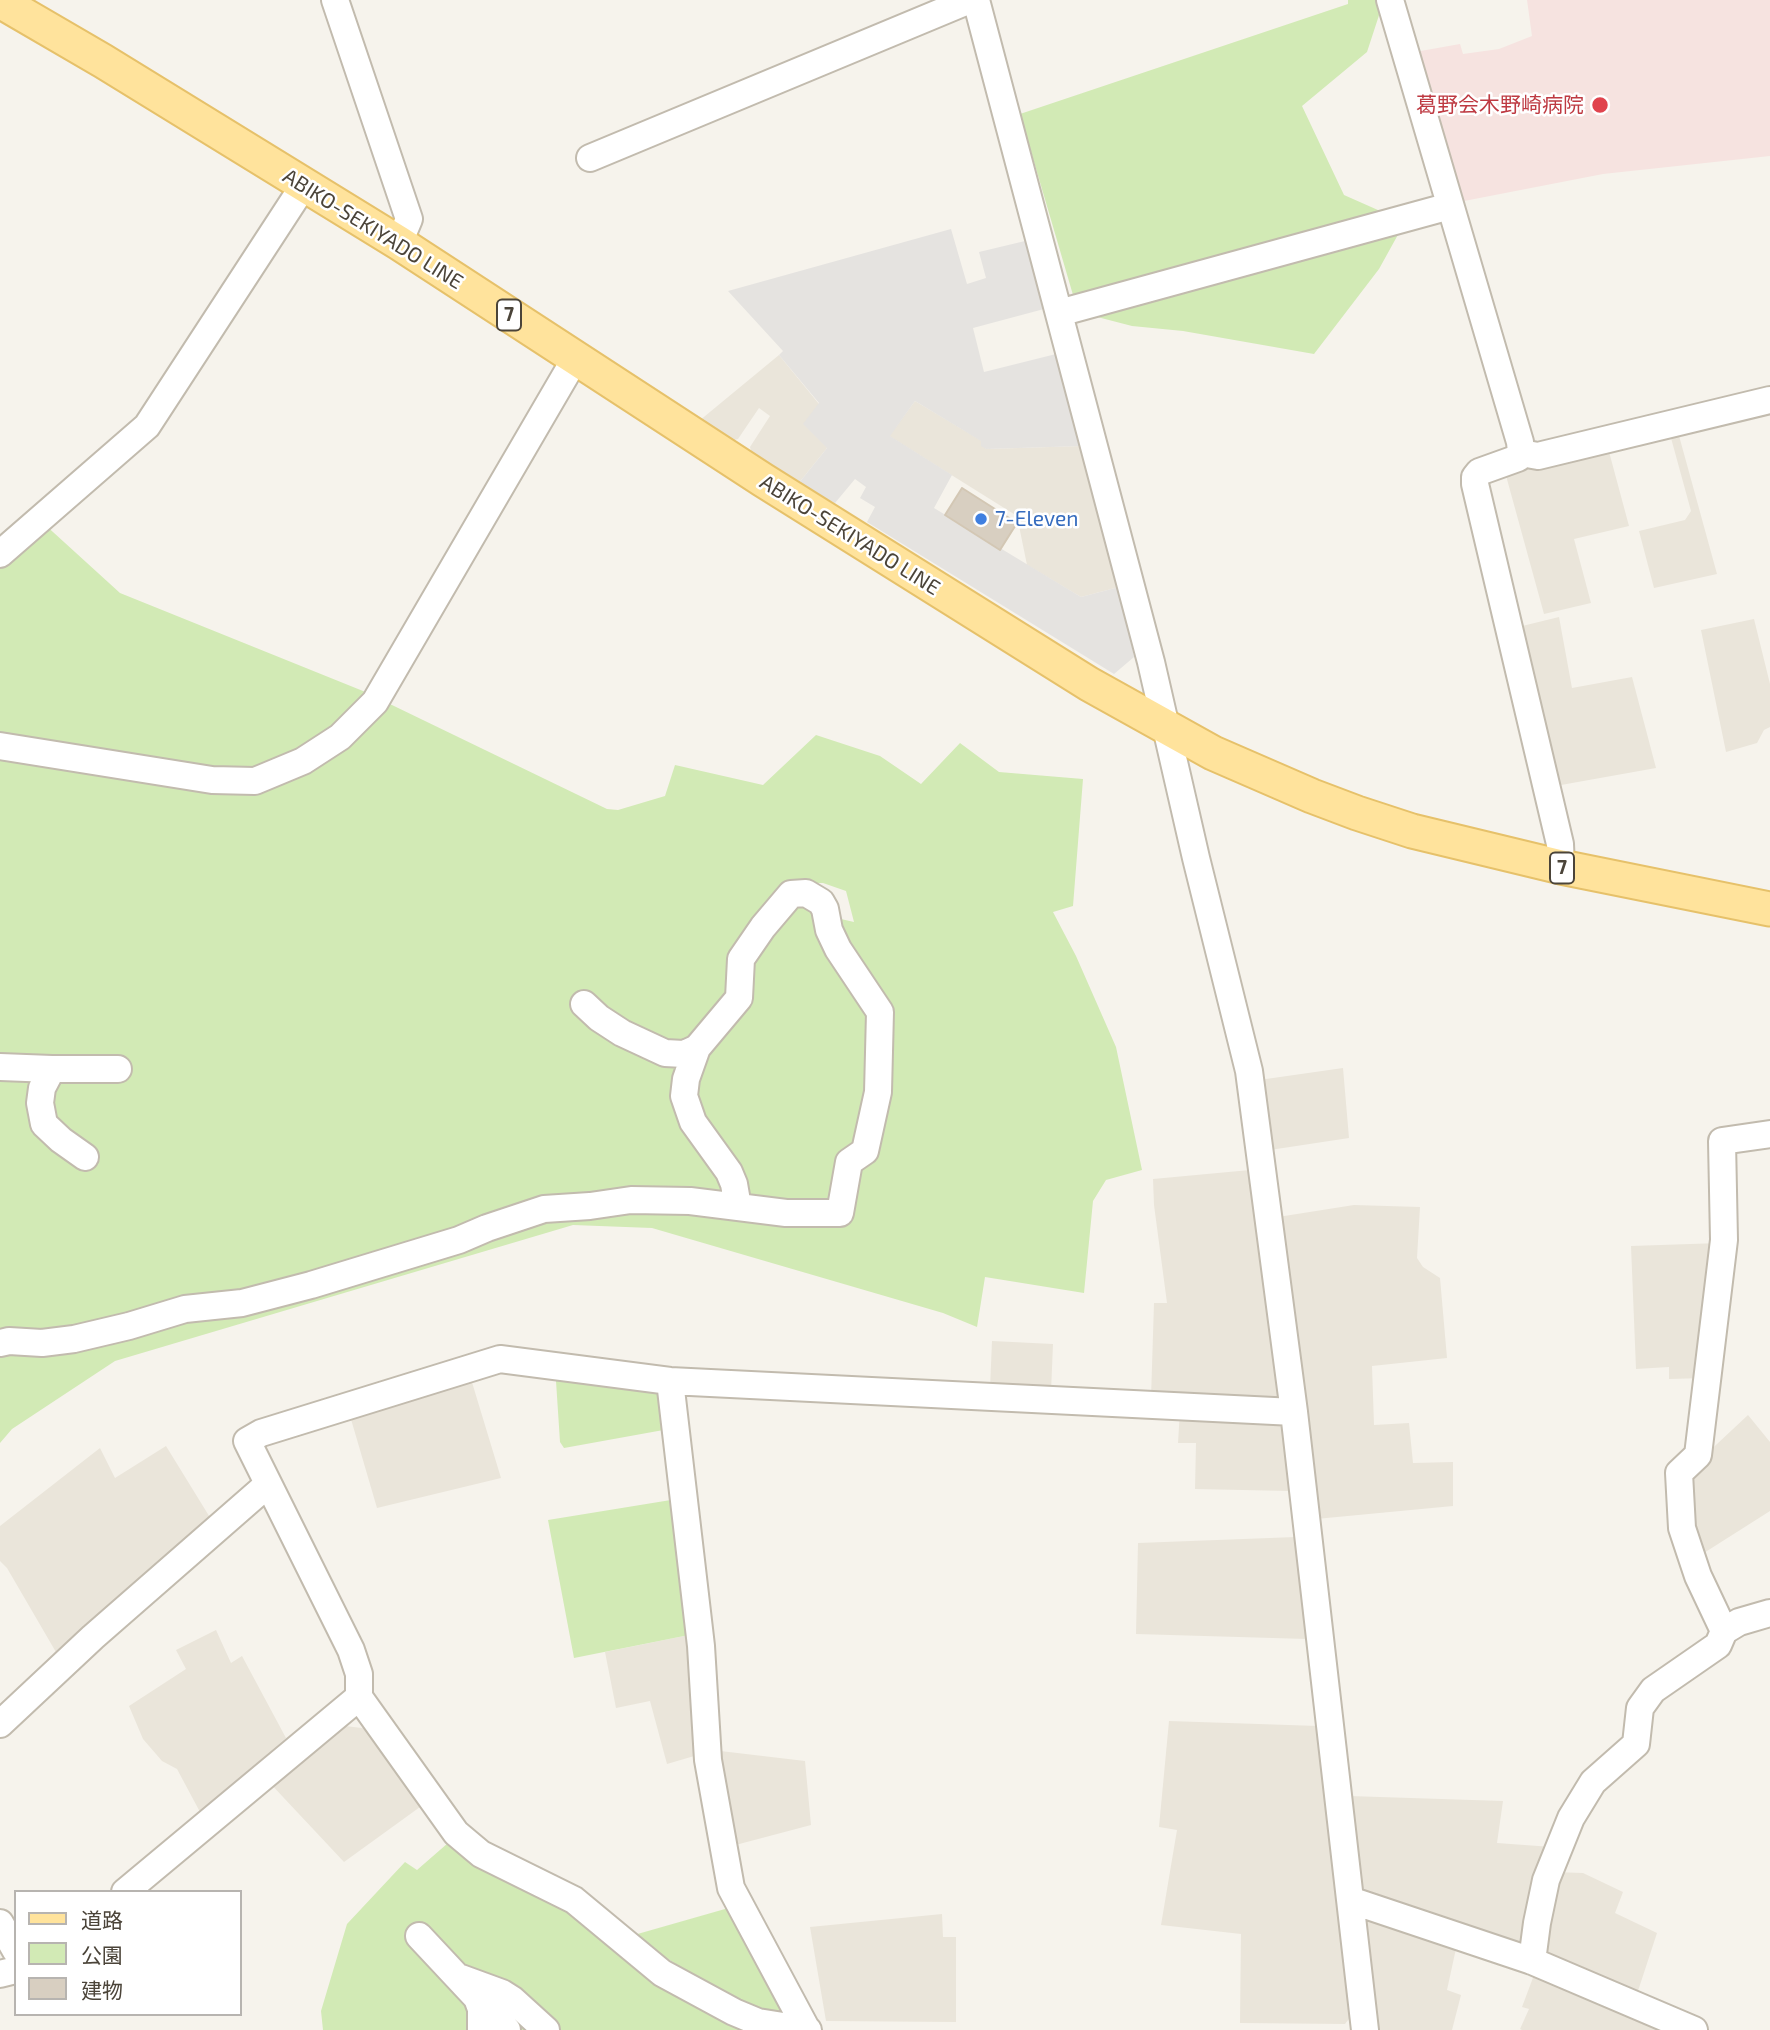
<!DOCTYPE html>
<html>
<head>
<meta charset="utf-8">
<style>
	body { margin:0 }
	#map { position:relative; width:1770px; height:2030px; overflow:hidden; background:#f6f3ec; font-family:"Exo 2","Noto Sans JP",sans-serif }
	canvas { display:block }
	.legend { position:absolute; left:14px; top:1890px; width:228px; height:126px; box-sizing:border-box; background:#fff; border:2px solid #b7b4b0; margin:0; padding:9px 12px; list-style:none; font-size:21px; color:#4b4439 }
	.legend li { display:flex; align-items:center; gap:14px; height:35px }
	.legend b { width:35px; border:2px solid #b7b4b0 }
</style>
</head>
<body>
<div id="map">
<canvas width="1770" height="2030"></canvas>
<ul class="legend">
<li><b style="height:9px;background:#ffe39c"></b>道路</li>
<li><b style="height:19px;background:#d2eab5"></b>公園</li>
<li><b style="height:19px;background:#d8cfc1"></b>建物</li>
</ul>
</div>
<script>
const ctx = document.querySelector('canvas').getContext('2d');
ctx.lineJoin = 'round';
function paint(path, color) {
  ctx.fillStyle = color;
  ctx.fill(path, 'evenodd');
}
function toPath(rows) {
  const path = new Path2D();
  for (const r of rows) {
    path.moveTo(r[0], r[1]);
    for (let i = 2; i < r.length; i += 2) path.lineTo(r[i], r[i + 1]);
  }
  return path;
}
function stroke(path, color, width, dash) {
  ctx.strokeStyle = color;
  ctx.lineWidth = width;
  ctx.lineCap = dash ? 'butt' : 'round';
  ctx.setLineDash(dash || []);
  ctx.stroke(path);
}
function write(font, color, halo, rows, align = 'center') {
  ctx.font = font + ' "Exo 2","Noto Sans JP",sans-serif';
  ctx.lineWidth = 5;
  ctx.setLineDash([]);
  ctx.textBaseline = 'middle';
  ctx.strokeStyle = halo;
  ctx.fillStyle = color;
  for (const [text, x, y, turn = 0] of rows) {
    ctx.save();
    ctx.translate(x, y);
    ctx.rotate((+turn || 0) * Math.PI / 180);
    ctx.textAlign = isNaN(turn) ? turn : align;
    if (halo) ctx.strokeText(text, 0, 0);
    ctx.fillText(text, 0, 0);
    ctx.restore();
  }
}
const residential = toPath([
	[779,355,819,404,827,448,798,484,752,455,750,447,770,416,759,408,738,439,731,441,699,421],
	[915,401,982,441,986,449,1082,446,1119,587,1081,597,1027,565,1017,516,889,436],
	[1678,432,1717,574,1654,588,1639,531,1685,520,1691,511,1671,438,1666,435],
	[1608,448,1629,526,1574,539,1591,603,1544,614,1505,472],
	[1559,617,1572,688,1632,677,1656,768,1561,785,1554,792,1510,629],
	[1754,619,1770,684,1770,727,1764,730,1757,743,1726,752,1701,630],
	[1343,1068,1349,1138,1270,1150,1259,1080],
	[1250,1170,1281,1405,1151,1398,1154,1303,1167,1303,1154,1205,1153,1179],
	[1354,1205,1420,1207,1417,1258,1423,1267,1440,1278,1447,1358,1372,1366,1374,1425,1409,1423,1413,1463,1453,1462,1453,1506,1316,1519,1278,1217],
	[1720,1243,1705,1378,1669,1379,1669,1367,1636,1369,1631,1246],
	[992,1341,1053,1344,1051,1392,990,1389],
	[471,1379,501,1478,377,1508,348,1409],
	[1180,1410,1283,1418,1290,1491,1195,1489,1196,1443,1178,1443],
	[1748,1415,1770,1442,1770,1511,1696,1558,1686,1473],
	[166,1446,214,1524,60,1659,7,1568,0,1561,0,1526,100,1448,115,1478],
	[1296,1537,1307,1639,1136,1634,1138,1543],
	[216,1630,231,1663,242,1656,286,1738,200,1812,177,1769,162,1761,143,1739,129,1706,186,1669,176,1650],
	[694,1634,701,1754,667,1764,650,1701,616,1708,605,1652],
	[1169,1721,1318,1726,1352,2015,1345,2024,1240,2023,1241,1934,1161,1925,1177,1830,1159,1827],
	[337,1725,370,1729,400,1770,420,1807,344,1862,268,1781],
	[712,1750,805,1761,811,1825,728,1847],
	[1349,1796,1503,1801,1497,1843,1552,1847,1521,1947,1362,1893],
	[1553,1872,1583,1873,1623,1892,1615,1913,1657,1933,1636,1997,1538,1955],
	[942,1914,943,1937,956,1937,956,2022,826,2021,810,1927],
	[1363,1916,1457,1944,1447,1990,1461,1995,1452,2030,1375,2030],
	[1534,1975,1669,2030,1522,2030,1520,2029,1529,2009,1522,2007]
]);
const medical = toPath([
	[1527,0,1770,0,1770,156,1603,174,1459,202,1415,52,1460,44,1463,54,1499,49,1532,36]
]);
const green = toPath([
	[1348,0,1384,0,1367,52,1302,106,1344,195,1405,222,1379,269,1314,354,1183,331,1132,326,1078,312,1020,114,1348,4],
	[42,522,120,593,363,691,607,809,618,810,665,796,675,765,763,785,816,735,880,756,921,784,960,743,999,772,1083,779,1073,906,1053,912,1076,956,1116,1047,1142,1170,1106,1180,1093,1201,1084,1293,985,1277,977,1327,943,1313,652,1228,573,1225,115,1361,12,1429,0,1443,0,559],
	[794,883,823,883,846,891,854,922,819,914],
	[556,1381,656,1384,669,1429,564,1448,560,1442],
	[677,1499,694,1634,574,1658,548,1520],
	[448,1843,550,1900,753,2030,323,2030,321,2011,347,1924,405,1862,417,1870],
	[732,1907,797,2020,766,2011,717,1990,646,1945,634,1935]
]);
const parking = toPath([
	[951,229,967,284,986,278,979,252,1025,241,1044,309,973,328,984,372,1056,354,1082,446,986,449,981,446,981,441,915,401,890,436,952,475,934,508,1081,597,1119,587,1134,657,1114,674,867,522,875,507,860,498,866,487,855,479,835,503,798,484,827,448,803,424,819,403,779,355,783,351,728,291]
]);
const building = toPath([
	[962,488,1017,523,1000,550,945,515,962,488]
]);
const minor = toPath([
	[335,0,409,219,399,243],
	[976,0,1151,662,1196,858,1249,1071,1294,1412,1365,2030],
	[1390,0,1520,442,1521,453,1518,458,1479,472,1475,477,1475,484,1560,844,1561,867],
	[590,158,970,0],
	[1059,313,1450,206],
	[1521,453,1538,456,1770,400],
	[0,554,147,426,304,185],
	[0,746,212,780,255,781,303,761,340,737,375,702,575,359],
	[584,1004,599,1018,622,1033,665,1053,684,1054,697,1048],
	[0,1067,52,1069,118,1069],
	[52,1069,42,1088,40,1103,44,1124,61,1140,85,1157],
	[0,1343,9,1341,42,1343,74,1339,129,1326,185,1309,242,1303,311,1285,459,1240,487,1228,544,1209,590,1206,631,1200,690,1201,786,1213,840,1213,849,1162,865,1151,878,1092,880,1012,838,949,829,930,825,909,821,902,806,893,791,894,763,927,741,959,739,998,697,1048,686,1079,684,1096,693,1122,729,1172,734,1184,738,1207],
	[670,1381,701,1646,708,1760,731,1888,807,2030],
	[1724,1631,1698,1576,1682,1528,1679,1473,1698,1455,1724,1240,1722,1141,1770,1134],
	[359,1697,359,1674,351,1650,247,1441,261,1433,500,1359,670,1381,1294,1412],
	[0,1724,93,1637,267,1485],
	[125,1892,359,1697,456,1833,481,1854,574,1900,662,1973,734,2012,758,2022,808,2030],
	[1350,1900,1532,1961,1694,2030],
	[0,1923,16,1951],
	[419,1936,477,1998,481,2009,481,2030],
	[1532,1961,1537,1923,1546,1880,1571,1818,1593,1782,1636,1744,1640,1708,1653,1690,1718,1645,1724,1631,1739,1622,1770,1613],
	[0,1974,16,1970],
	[461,1978,502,1993,513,2000,546,2030],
	[477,1998,507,2030]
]);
const major = toPath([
	[0,1,103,61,399,243,763,480,1089,684,1213,753,1312,796,1357,813,1412,831,1561,867,1770,909]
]);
const markers = [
	[1600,105,9,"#e0444e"],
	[981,519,7,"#3f7fe0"]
];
const shields = [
	[509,315,24],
	[1562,868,24]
];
const shieldNames = [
	["7",509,315],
	["7",1562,868]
];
const healthNames = [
	["葛野会木野崎病院",1584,105]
];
const streetNames = [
	["ABIKO-SEKIYADO LINE",373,229,32],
	["ABIKO-SEKIYADO LINE",850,535,32]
];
const shopNames = [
	["7-Eleven",995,519]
];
paint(residential, '#eae5da');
paint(medical, '#f6e3e0');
paint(green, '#d2eab5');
paint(parking, '#e5e3e0');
paint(building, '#d8cfc1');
stroke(building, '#d3c7b4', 2);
stroke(minor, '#c2bbae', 30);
stroke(major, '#e6c16a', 37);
stroke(minor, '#fff', 26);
stroke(major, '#ffe39c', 33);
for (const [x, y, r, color] of markers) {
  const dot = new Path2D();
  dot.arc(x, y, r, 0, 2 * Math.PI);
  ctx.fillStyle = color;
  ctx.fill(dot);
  stroke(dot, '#fff', 2.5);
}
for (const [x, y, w] of shields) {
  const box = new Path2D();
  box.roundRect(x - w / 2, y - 15.5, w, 31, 5);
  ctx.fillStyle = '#fff';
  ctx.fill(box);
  stroke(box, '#4b4439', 2);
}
write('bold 19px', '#4b4439', null, shieldNames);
write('21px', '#be3a42', '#fff', healthNames, 'right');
write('21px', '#4b4439', '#fff', streetNames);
write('21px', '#366cbe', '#fff', shopNames, 'left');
</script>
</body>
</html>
